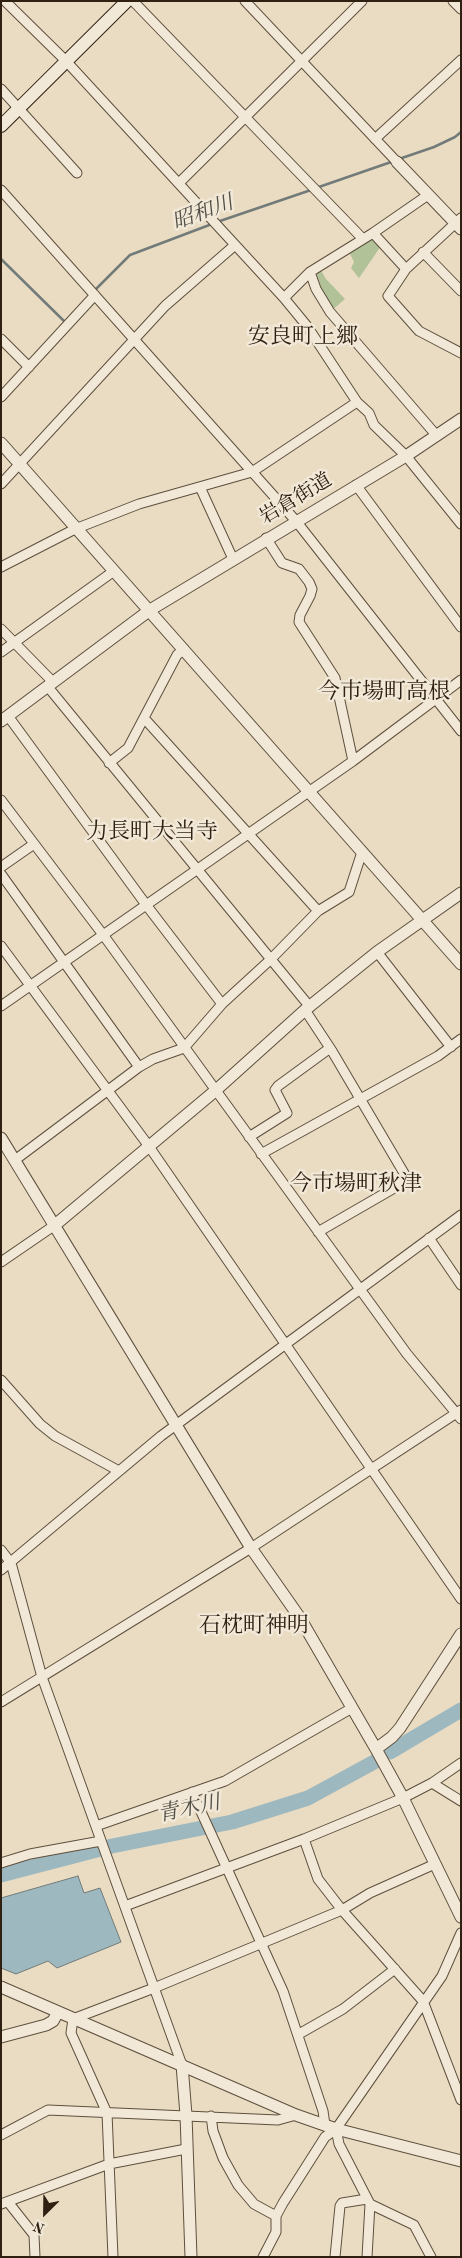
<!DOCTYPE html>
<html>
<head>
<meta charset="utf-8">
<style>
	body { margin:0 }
	#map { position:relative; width:462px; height:2258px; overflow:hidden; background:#eadcc2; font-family:"Old Standard TT",serif }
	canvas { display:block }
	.frame { position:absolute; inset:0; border:2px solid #2f2011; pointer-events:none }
	.north { position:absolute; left:20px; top:2188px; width:50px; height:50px; -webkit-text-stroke:4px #f1e8d7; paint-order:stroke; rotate:203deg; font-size:14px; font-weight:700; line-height:20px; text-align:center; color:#2f2011 }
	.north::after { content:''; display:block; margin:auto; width:18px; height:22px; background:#2f2011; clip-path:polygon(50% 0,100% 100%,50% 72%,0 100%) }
</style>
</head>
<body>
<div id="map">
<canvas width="462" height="2258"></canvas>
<div class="frame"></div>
<div class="north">N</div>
</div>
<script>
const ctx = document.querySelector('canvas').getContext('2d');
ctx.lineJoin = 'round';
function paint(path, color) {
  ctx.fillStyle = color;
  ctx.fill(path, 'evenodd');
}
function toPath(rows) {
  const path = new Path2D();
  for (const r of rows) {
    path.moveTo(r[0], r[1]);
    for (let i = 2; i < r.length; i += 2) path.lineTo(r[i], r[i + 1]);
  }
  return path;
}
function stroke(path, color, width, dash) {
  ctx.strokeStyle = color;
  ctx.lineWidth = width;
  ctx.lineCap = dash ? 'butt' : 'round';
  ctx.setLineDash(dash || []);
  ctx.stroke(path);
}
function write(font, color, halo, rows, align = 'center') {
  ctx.font = font + ' "Old Standard TT","Noto Serif JP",serif';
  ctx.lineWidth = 5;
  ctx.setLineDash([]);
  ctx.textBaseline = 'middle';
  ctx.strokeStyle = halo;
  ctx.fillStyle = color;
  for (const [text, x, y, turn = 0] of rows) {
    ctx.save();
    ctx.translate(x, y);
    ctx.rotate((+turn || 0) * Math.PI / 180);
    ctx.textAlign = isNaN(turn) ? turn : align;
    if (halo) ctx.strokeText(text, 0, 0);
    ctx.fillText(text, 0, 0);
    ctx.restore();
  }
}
const green = toPath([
	[373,238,381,246,359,278,351,268,354,262,349,252],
	[319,267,326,279,345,299,330,312,310,272]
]);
const water = toPath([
	[78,1876,84,1893,100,1888,121,1942,57,1968,48,1961,16,1974,1,1968,1,1898,78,1876]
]);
const stream = toPath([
	[399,159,434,147,455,137,461,132],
	[316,188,394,161],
	[217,222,311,190],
	[1,259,66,323],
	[93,292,130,255,212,224]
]);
const river = toPath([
	[390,1752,461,1710],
	[1,1875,112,1846,232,1822,308,1798,376,1761]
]);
const minor = toPath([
	[5,1,66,61,284,298,307,326,357,402,369,413,374,425,406,456,461,524],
	[133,1,363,239],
	[245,1,397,162],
	[453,1,461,9],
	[1,89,77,173],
	[375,139,461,60],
	[179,183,362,1],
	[1,190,296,521,461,731],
	[461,218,406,269,388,296,419,331,461,353],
	[373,233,406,269],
	[423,252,461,291],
	[310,272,316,289,330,312,437,436],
	[284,298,310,272,373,233,428,195],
	[1,339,29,367],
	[1,397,95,295],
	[1,484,165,306,235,245],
	[356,485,461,627],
	[200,487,233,559],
	[266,538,282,563,299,569,309,582,312,589,310,596,300,615,299,622,335,678,353,761],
	[1,567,75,529,139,504,252,472,357,402],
	[1,629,53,682],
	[1,652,114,571],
	[48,687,310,1007],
	[8,716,147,906,222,1004],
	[144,718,318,911],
	[109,763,128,748,177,655,184,649],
	[1,800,104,936,407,1354,461,1419],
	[1,867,34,844],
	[1,874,139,1067],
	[1,946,148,1145,461,1599],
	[377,952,451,1047],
	[1,1006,353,761,461,680],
	[305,1010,332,1051,408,1180,318,1232],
	[249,1137,287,1113,275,1090,278,1086,330,1048],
	[261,1154,438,1056,461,1039],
	[15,1160,139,1067,153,1059,184,1048,222,1004,270,960,318,911,349,892,362,852],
	[429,1238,461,1285],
	[1,1262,55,1225],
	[1,1380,40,1424,55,1436,119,1471],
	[1,1550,11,1563,42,1677,182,2065],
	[1,1570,161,1436,461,1215],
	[1,1702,251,1548,461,1410],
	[432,1783,461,1801],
	[192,1792,283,1991,323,2111,325,2125],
	[96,1826,225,1781,352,1708],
	[304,1839,318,1879,342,1910,423,2001,461,2100],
	[1,1863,30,1854,101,1841],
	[125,1906,304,1839,403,1798,432,1783,461,1763],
	[299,2034,343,2009,395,1969],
	[211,2116,213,2131,223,2158,238,2185,254,2204,276,2216],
	[336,2129,339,2144,370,2204,367,2257],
	[1,2135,48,2110,278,2120,296,2115],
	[8,2202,34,2235,35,2257],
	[1,2204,109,2164,186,2149],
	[370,2204,414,2225,431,2257],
	[113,2257,107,2113,71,2033,73,2019,154,1988,342,1910,370,1893,435,1864],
	[263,2257,276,2232,276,2216,283,2203,325,2137,336,2129,442,1976,461,1933],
	[335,2257,340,2206,342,2203,367,2199]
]);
const tertiary = toPath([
	[397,162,461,229],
	[1,443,461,964],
	[1,721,150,610,406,456,461,419],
	[1,1138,251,1548,300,1618,376,1749,403,1798,461,1917],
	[55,1225,215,1091,305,1010,377,952,461,893],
	[376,1749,392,1737,400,1728,461,1634],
	[1,1987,296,2115,336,2129,461,2161],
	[1,2037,46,2025,53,2021,58,2012],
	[182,2065,186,2115,191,2257]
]);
const secondary = toPath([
	[1,126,127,1]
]);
const streetNames = [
	["岩倉街道",296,499,-31]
];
const waterNames = [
	["昭和川",203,213,-20],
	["青木川",189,1809,-12]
];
const quarterNames = [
	["安良町上郷",303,337],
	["今市場町高根",384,692],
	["力長町大当寺",152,832],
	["今市場町秋津",356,1184],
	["石枕町神明",254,1626]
];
paint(green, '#b1c298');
paint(water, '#9eb8bf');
stroke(water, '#727b79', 1);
stroke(stream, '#727b79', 2.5);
stroke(river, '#9eb8bf', 15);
stroke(minor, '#5e4f3d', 11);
stroke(tertiary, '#5e4f3d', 13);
stroke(secondary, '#2f2011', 14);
stroke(minor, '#f1e8d7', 9);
stroke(tertiary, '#f1e8d7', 11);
stroke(secondary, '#f1e8d7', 12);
write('20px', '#2f2011', '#f1e8d7', streetNames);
write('italic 21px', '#504e45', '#f1e8d7', waterNames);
write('22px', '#2f2011', '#f1e8d7', quarterNames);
</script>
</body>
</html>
